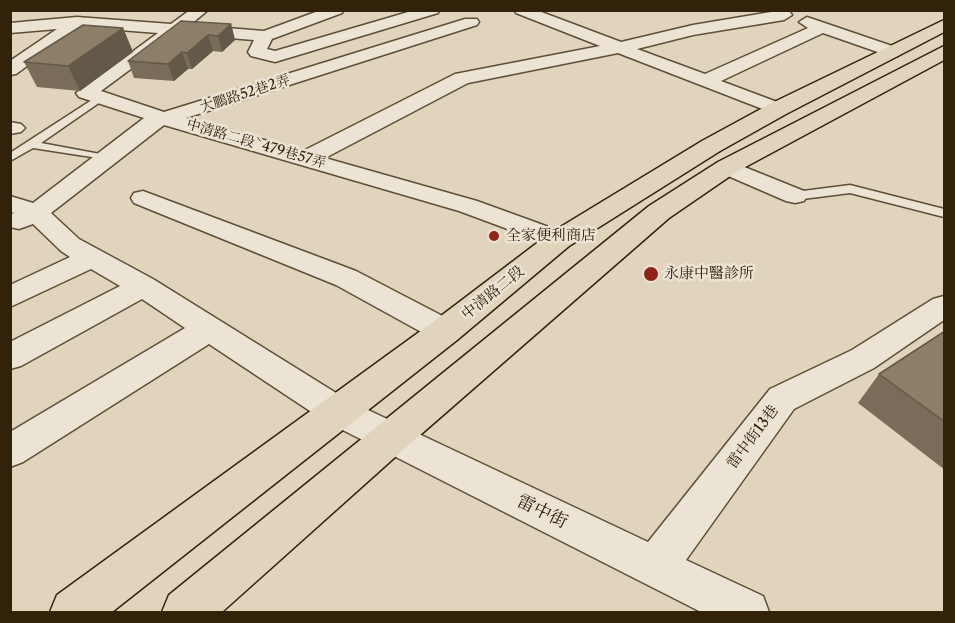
<!DOCTYPE html>
<html>
<head>
<meta charset="utf-8">
<style>
	body { margin:0 }
	#map { position:relative; width:955px; height:623px; overflow:hidden; background:#e0d4bc; font-family:"Libre Caslon Text",serif }
	canvas { display:block }
	.frame { position:absolute; inset:0; border:12px solid #33220a; pointer-events:none }
</style>
</head>
<body>
<div id="map">
<canvas width="955" height="623"></canvas>
<div class="frame"></div>
</div>
<script>
const ctx = document.querySelector('canvas').getContext('2d');
ctx.lineJoin = 'round';
function toPath(rows) {
  const path = new Path2D();
  for (const r of rows) {
    path.moveTo(r[0], r[1]);
    for (let i = 2; i < r.length; i += 2) path.lineTo(r[i], r[i + 1]);
  }
  return path;
}
function stroke(path, color, width, dash) {
  ctx.strokeStyle = color;
  ctx.lineWidth = width;
  ctx.lineCap = dash ? 'butt' : 'round';
  ctx.setLineDash(dash || []);
  ctx.stroke(path);
}
function paint(path, color) {
  ctx.fillStyle = color;
  ctx.fill(path, 'evenodd');
}
function write(font, color, halo, rows, align = 'center') {
  ctx.font = font + ' "Libre Caslon Text","Noto Serif TC",serif';
  ctx.lineWidth = 5;
  ctx.setLineDash([]);
  ctx.textBaseline = 'middle';
  ctx.strokeStyle = halo;
  ctx.fillStyle = color;
  for (const [text, x, y, turn = 0] of rows) {
    ctx.save();
    ctx.translate(x, y);
    ctx.rotate((+turn || 0) * Math.PI / 180);
    ctx.textAlign = isNaN(turn) ? turn : align;
    if (halo) ctx.strokeText(text, 0, 0);
    ctx.fillText(text, 0, 0);
    ctx.restore();
  }
}
const service = toPath([
	[98,96,106,98,41,143,111,156,111,160,33,148,10,161,10,153,98,96],
	[850,185,944,209,944,217,850,193,795,200,789,196,795,192,850,185]
]);
const minor = toPath([
	[190,10,208,10,190,25,264,31,321,10,344,10,342,13,272,39,267,49,275,51,415,10,440,10,438,13,275,62,251,56,248,52,254,40,178,34,101,91,164,112,465,19,477,19,479,22,477,25,186,118,303,151,455,74,600,46,516,13,514,10,536,10,621,42,693,25,783,10,790,12,792,15,784,20,693,35,637,49,705,74,808,28,799,22,807,17,898,48,901,52,898,56,892,57,823,33,721,81,785,105,788,109,785,113,778,115,618,53,468,83,325,158,477,201,568,234,572,240,568,246,559,248,459,211,164,125,51,213,79,239,153,279,349,401,648,542,770,389,852,350,933,299,944,296,944,320,874,368,794,409,686,560,763,596,769,612,701,612,325,421,209,344,23,462,10,467,10,432,185,328,142,299,21,366,10,369,10,342,120,286,91,269,10,307,10,285,70,257,61,251,33,224,19,229,10,227,10,215,14,213,10,212,10,196,33,203,144,118,79,97,76,93,158,33,81,27,16,74,10,75,10,61,57,29,10,33,10,23,77,17,171,24,190,10],
	[10,122,21,124,25,128,21,132,10,134,10,122],
	[727,160,804,191,807,196,804,201,795,203,786,201,719,172,715,167,719,162,727,160],
	[143,191,356,271,456,323,460,331,456,339,445,342,434,339,336,285,134,203,131,198,134,193,143,191]
]);
const primary = toPath([
	[944,20,944,32,786,114,720,151,569,246,457,340,112,612,50,612,57,595,433,322,549,234,702,141,770,104,944,20],
	[944,46,944,60,736,172,669,218,404,449,222,612,162,612,169,595,649,206,718,162,944,46]
]);
const wall = toPath([
	[231,24,235,40,222,52,213,51,192,69,188,69,174,81,134,78,128,61],
	[123,28,133,52,80,91,37,87,24,62],
	[945,331,945,470,858,403,879,374]
]);
const shadedWall = toPath([
	[231,24,235,40,222,52,218,36],
	[123,28,133,52,80,91,68,66],
	[208,35,213,51,192,69,187,53],
	[182,52,188,69,174,81,168,64]
]);
const building = toPath([
	[181,21,231,24,218,36,208,35,187,53,182,52,168,64,128,61,181,21],
	[83,25,123,28,68,66,24,62,83,25],
	[945,331,945,422,879,374,945,331]
]);
const markers = [
	[494,236,6,"#8f2418"],
	[651,274,8,"#8f2418"]
];
const farStreetnames = [
	["大鵬路52巷2弄",245,94,-18],
	["中清路二段ˋ479巷57弄",256,144,16]
];
const poiNames = [
	["全家便利商店",506,236],
	["永康中醫診所",664,274]
];
const streetNames = [
	["中清路二段",493,293,-39],
	["雷中街13巷",753,437,-53]
];
const nearStreetnames = [
	["雷中街",542,512,26]
];
stroke(service, '#5e4e36', 3);
stroke(minor, '#5e4e36', 3);
stroke(primary, '#33220a', 3);
paint(service, '#ebe3d3');
paint(minor, '#ebe3d3');
paint(primary, '#e0d4bc');
paint(wall, '#796d59');
paint(shadedWall, '#635948');
paint(building, '#8d7f67');
stroke(building, '#635948', 1.5);
for (const [x, y, r, color] of markers) {
  const dot = new Path2D();
  dot.arc(x, y, r, 0, 2 * Math.PI);
  ctx.fillStyle = color;
  ctx.fill(dot);
  stroke(dot, '#ebe3d3', 2);
}
write('14px', '#33220a', '#ebe3d3', farStreetnames);
write('15px', '#33220a', '#ebe3d3', poiNames, 'left');
write('15px', '#33220a', '#ebe3d3', streetNames);
write('18px', '#33220a', '#ebe3d3', nearStreetnames);
</script>
</body>
</html>
